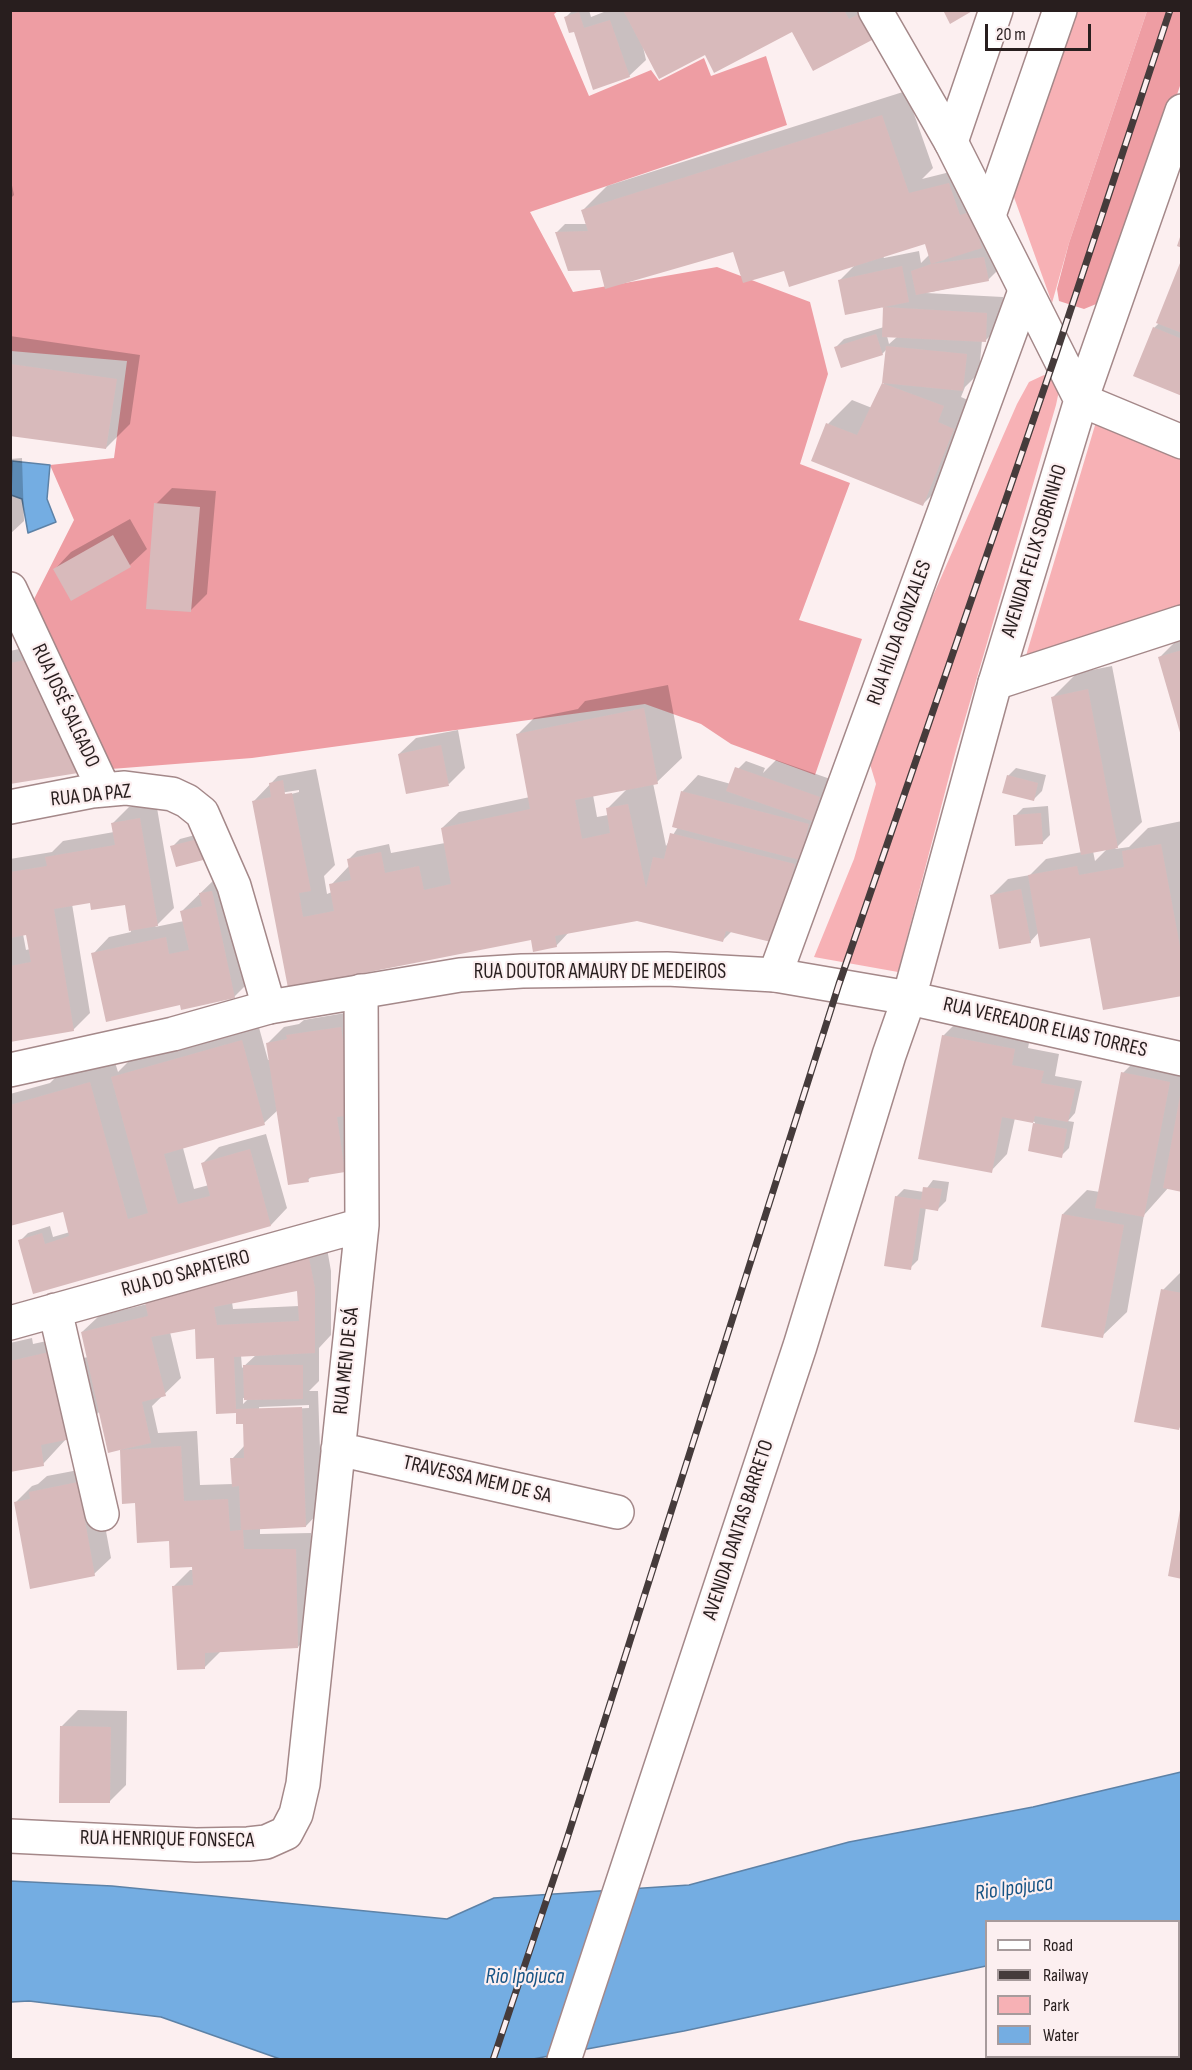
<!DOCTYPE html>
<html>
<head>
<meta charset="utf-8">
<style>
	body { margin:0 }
	#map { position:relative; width:1192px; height:2070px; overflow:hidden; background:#fceff0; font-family:"Sofia Sans Condensed",sans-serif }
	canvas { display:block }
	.frame { position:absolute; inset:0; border:12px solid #281e1e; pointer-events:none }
	.legend { position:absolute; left:985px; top:1920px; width:195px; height:138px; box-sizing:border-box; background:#fceff0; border:2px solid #a79b9c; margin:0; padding:8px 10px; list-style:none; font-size:18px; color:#281e1e }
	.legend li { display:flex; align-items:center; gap:12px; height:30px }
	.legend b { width:30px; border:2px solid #a79b9c }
	.scale { position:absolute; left:985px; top:24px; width:106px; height:27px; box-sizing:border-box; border:3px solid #281e1e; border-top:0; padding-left:8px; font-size:18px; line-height:21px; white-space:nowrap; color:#281e1e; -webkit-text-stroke:4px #fceff0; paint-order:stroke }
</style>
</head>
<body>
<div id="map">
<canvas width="1192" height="2070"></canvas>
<div class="frame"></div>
<ul class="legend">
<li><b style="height:8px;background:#fff"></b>Road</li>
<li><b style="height:8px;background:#453b3b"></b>Railway</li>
<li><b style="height:16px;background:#f7b1b5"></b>Park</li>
<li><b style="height:16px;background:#74ade2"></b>Water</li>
</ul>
<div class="scale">20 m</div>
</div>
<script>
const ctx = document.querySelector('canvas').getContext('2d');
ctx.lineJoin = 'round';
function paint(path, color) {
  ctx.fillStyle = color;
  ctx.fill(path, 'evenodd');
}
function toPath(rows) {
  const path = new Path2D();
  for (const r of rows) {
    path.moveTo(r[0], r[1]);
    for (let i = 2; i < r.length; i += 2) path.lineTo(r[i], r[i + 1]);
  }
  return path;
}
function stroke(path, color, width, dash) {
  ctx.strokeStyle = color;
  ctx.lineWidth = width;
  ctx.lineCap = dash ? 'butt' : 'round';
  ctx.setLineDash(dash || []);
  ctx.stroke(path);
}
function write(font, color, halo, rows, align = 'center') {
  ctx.font = font + ' "Sofia Sans Condensed",sans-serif';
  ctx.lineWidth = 4.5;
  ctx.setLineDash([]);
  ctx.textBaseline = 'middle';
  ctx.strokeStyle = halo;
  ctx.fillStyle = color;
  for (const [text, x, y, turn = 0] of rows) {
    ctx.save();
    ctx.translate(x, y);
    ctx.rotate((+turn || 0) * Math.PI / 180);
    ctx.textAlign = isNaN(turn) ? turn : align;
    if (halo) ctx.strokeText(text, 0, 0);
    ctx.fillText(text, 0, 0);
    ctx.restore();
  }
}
const green = toPath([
	[1075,11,1147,11,1069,243,1052,303,1011,189],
	[1044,375,1056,379,1060,386,1056,405,956,750,898,972,814,957,854,859,876,784,869,761,932,598,1017,404,1029,382],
	[1096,422,1181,457,1181,608,1025,659]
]);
const forest = toPath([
	[10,11,558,11,554,14,589,96,651,70,659,81,704,58,711,76,766,56,787,125,530,212,573,292,717,267,810,302,828,374,800,464,850,483,799,620,862,639,815,775,731,744,701,724,645,704,252,758,111,769,33,601,74,520,50,465,114,458,127,361,11,351],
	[1147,11,1181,11,1181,83,1106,300,1084,309,1059,301,1057,289,1069,243]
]);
const water = toPath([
	[12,461,50,465,47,499,56,522,28,533,22,499,11,495,12,461],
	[1181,1772,1181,1938,1179,1939,1178,1922,986,1922,986,1966,684,2031,533,2059,280,2059,161,2017,29,2001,11,2002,10,1881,112,1886,447,1919,494,1898,689,1885,849,1842,1033,1807,1181,1772]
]);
const shadow = toPath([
	[573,10,589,10,591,17,609,10,882,10,888,22,871,38,814,69,799,27,706,53,642,42,646,60,629,76,576,33,565,18],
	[906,91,933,168,922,179,966,168,1004,264,988,280,926,293,1003,297,1002,324,986,340,982,340,979,373,965,387,961,397,977,404,947,480,923,504,828,424,852,400,872,408,884,383,887,349,882,354,836,347,844,339,884,327,884,306,840,280,856,264,785,269,739,248,600,269,557,232,565,224,586,224,582,211,607,186],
	[926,242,930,254,921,263,919,251,884,258,883,256],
	[887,336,897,337,889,344],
	[10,176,14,195,10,199],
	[1182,262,1182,395,1154,328,1160,322],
	[10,336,140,355,130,424,106,448,10,435],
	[22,458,24,521,10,534,10,459],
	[172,488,216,491,207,594,190,611,156,504],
	[130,519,147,549,130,565,72,599,55,569,71,552],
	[1182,639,1182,733,1160,657,1176,641],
	[42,644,10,782,10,651],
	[1112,666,1142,822,1115,849,1129,847,1148,828,1182,821,1182,994,1091,936,1039,932,1030,942,991,896,1008,879,1030,875,1046,859,1082,852,1053,697,1077,673],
	[1107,849,1095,861,1093,851],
	[668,685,682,758,657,782,653,783,666,846,678,827,682,792,698,775,731,784,738,769,746,761,765,768,763,773,776,760,836,781,791,925,732,931,723,940,639,920,570,931,556,946,532,939,290,987,254,801,278,776,316,769,335,865,324,876,327,894,332,892,331,885,350,865,349,859,357,851,389,844,391,853,445,843,442,828,459,812,530,797,518,734,534,718,578,709,585,701],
	[628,788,607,809,608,815,597,817,593,795],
	[299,790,299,792,280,797,280,793],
	[458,730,465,768,449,784,399,754,416,738],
	[1016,768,1046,775,1042,791,1034,799,1008,776],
	[156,802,174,908,155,927,184,921,182,911,217,877,251,980,234,997,181,1004,93,954,109,937,131,932,126,903,91,901,72,904,90,1013,73,1030,10,1040,10,859,52,852,63,841,114,832,113,823,129,807],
	[27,933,30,949,26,950,23,934],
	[1048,806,1050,835,1042,843,1015,816,1023,808],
	[214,830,218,849,172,847,180,839],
	[357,1011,361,1154,344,1171,312,1176,308,1180,278,1110,264,1123,183,1148,194,1189,209,1185,203,1163,219,1147,266,1134,287,1208,271,1225,34,1292,20,1241,28,1233,50,1226,53,1237,70,1232,64,1210,10,1225,10,1094,50,1083,58,1075,114,1059,118,1072,137,1053,258,1024,268,1060,270,1060,268,1043,284,1027,299,1024,304,1020],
	[960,1019,1031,1033,1028,1048,1059,1054,1055,1076,1082,1081,1075,1113,1068,1121,1074,1122,1069,1148,1061,1156,1030,1150,1035,1122,1015,1118,1007,1154,991,1171,943,1036],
	[1147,1049,1182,1055,1182,1190,1169,1187,1144,1215,1127,1312,1102,1336,1063,1214,1087,1190,1100,1192,1123,1073],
	[933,1180,949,1182,946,1201,938,1209,926,1207,918,1260,910,1268,896,1197,904,1189,924,1192],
	[325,1237,331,1271,331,1335,319,1348,319,1381,309,1391,318,1391,322,1509,306,1526,260,1528,260,1534,311,1533,312,1609,303,1618,305,1639,298,1647,221,1651,205,1667,174,1586,190,1570,194,1570,194,1565,137,1502,123,1502,121,1449,100,1411,75,1437,67,1438,43,1464,10,1470,10,1343,32,1338,33,1344,74,1335,79,1359,88,1357,82,1332,99,1316,147,1304],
	[298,1290,299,1306,233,1309,232,1302],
	[196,1327,216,1359,218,1412,237,1412,245,1422,245,1445,232,1459,233,1484,200,1485,197,1431,158,1433,152,1406,181,1378,170,1332],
	[241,1355,256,1355,242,1368],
	[243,1398,249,1398,243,1404],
	[309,1405,309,1408,259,1410,259,1407],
	[1182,1271,1182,1425,1178,1429,1163,1290],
	[94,1467,111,1558,94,1574,16,1502,32,1486,38,1484,47,1476],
	[78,1710,127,1711,126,1785,109,1802,61,1727]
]);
const building = toPath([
	[623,10,826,10,828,13,844,10,849,19,859,14,872,40,813,71,792,32,714,73,705,55,659,79],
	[943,10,974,10,950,24],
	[579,12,584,28,610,20,630,77,593,90,574,32,569,33,564,17],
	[882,115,909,193,949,183,960,215,971,212,982,248,931,264,925,244,789,287,784,271,743,283,733,252,605,289,600,270,568,271,555,232,588,231,581,210],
	[1181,234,1182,234,1182,248,1177,246],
	[984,257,989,281,916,295,911,271,931,264],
	[1182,258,1182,333,1156,323],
	[902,266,909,302,845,315,838,280],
	[883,307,987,313,986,342,882,337],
	[1153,327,1182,339,1182,396,1133,376],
	[876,334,883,355,841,368,834,347],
	[886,346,967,354,963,391,882,383],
	[10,364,117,379,106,449,10,436],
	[882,383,944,406,938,422,954,429,923,506,811,461,826,423,857,435],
	[154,503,200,507,191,612,146,609],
	[113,535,131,567,71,601,53,569],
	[1182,650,1182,736,1181,736,1158,657],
	[26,660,78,773,10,784,10,663],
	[1088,689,1118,848,1081,855,1051,697],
	[644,708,658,784,575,800,582,839,610,833,606,808,628,804,646,888,653,857,664,859,670,833,795,864,775,943,726,931,723,942,637,921,555,936,557,947,533,952,531,940,288,988,252,801,271,797,269,783,283,780,285,794,292,793,311,891,299,893,303,917,334,911,329,884,351,880,347,859,381,852,385,873,419,866,424,890,451,884,441,828,530,809,516,734],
	[441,745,449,786,406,794,398,754],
	[735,767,820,797,812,821,726,791],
	[1007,775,1038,783,1034,801,1002,793],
	[681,791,809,824,800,860,672,827],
	[1041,813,1043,844,1015,846,1013,815],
	[140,818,158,926,129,931,125,905,91,910,90,903,54,909,74,1031,10,1042,10,966,31,962,26,935,10,938,10,872,47,866,45,857,115,845,111,823],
	[206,837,211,858,176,867,170,846],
	[1161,844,1182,957,1182,996,1103,1010,1090,938,1040,947,1028,875,1077,866,1079,875,1124,867,1122,851],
	[1021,889,1031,943,999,949,990,895],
	[212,891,235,998,181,1010,180,1005,106,1022,91,953,166,937,169,954,189,950,180,911,202,906,199,893],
	[341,1027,354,1115,337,1117,345,1172,308,1178,309,1182,288,1185,266,1043,287,1039,286,1035],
	[942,1035,1015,1049,1012,1065,1044,1071,1041,1083,1075,1089,1068,1122,1035,1116,1033,1123,1002,1117,992,1173,918,1159],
	[242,1040,265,1125,164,1154,178,1204,210,1196,201,1163,250,1149,271,1226,33,1294,18,1240,42,1233,45,1244,69,1236,63,1212,10,1226,10,1105,90,1082,128,1219,148,1213,111,1077],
	[1121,1072,1170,1082,1144,1217,1095,1208],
	[1180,1096,1182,1097,1182,1192,1163,1188],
	[1033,1123,1067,1129,1062,1158,1028,1151],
	[923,1187,942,1189,938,1211,920,1208,911,1270,884,1266,895,1196,921,1200],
	[1062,1214,1124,1225,1103,1338,1041,1327],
	[308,1253,315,1288,315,1353,234,1357,236,1409,302,1407,306,1527,243,1530,244,1549,296,1549,298,1648,205,1653,205,1669,177,1670,172,1586,193,1585,192,1567,170,1568,169,1541,137,1543,135,1503,122,1504,120,1450,181,1446,184,1501,228,1499,230,1531,241,1530,239,1486,232,1487,230,1458,244,1458,243,1424,236,1424,236,1413,216,1414,214,1358,196,1359,195,1329,151,1337,166,1396,142,1402,151,1443,120,1450,108,1453,81,1332,148,1316,143,1292],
	[297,1291,299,1321,217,1325,214,1307],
	[1161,1289,1182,1293,1182,1417,1179,1430,1134,1422],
	[58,1350,76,1438,41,1445,44,1466,10,1472,10,1361],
	[243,1365,303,1365,303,1399,244,1400],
	[78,1482,95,1576,30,1589,14,1502,30,1499,29,1492],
	[1180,1510,1182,1510,1182,1579,1168,1576],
	[60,1726,111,1727,110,1803,59,1803]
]);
const minor = toPath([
	[951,142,996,10],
	[989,215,1060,10],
	[1081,400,1182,442],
	[10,589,104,790],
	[995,683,1182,622],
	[10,807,92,791,125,788,172,794,187,801,202,813,234,886,269,1007],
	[775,975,1025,291],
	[55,1310,102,1514],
	[10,1323,362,1225],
	[338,1449,617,1512],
	[10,1836,196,1845,248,1844,266,1842,286,1833,296,1814,303,1784,362,1225,361,991]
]);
const tertiary = toPath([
	[10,1070,173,1034,269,1007,460,975,522,971,667,969,775,975,909,998]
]);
const secondary = toPath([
	[875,10,951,142,1081,400],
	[909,998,1182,1059],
	[564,2060,800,1346,889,1055,909,998,995,683,1081,400,1182,111]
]);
const rail = toPath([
	[493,2060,566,1842,839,984,1056,354,1170,10]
]);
const streetNames = [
	["AVENIDA FELIX SOBRINHO",1035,551,-73],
	["RUA HILDA GONZALES",900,633,-70],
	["RUA JOSÉ SALGADO",65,706,65],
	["RUA DA PAZ",91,796,-6],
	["RUA DOUTOR AMAURY DE MEDEIROS",600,973],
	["RUA VEREADOR ELIAS TORRES",1045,1028,13],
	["RUA DO SAPATEIRO",186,1274,-15],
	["RUA MEN DE SÁ",347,1361,-84],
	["TRAVESSA MEM DE SA",477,1480,13],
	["AVENIDA DANTAS BARRETO",739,1530,-72],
	["RUA HENRIQUE FONSECA",167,1840,1]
];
const waterNames = [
	["Rio Ipojuca",1014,1889,-8],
	["Rio Ipojuca",525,1977]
];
paint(green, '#f7b1b5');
paint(forest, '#ee9da3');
paint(water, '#74ade2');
stroke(water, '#5d82a7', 1.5);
paint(shadow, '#0003');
paint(building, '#d8babb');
stroke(minor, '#a48889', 36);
stroke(tertiary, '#a48889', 36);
stroke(secondary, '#a48889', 36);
stroke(minor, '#fff', 33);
stroke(tertiary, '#fff', 33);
stroke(secondary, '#fff', 33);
stroke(rail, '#453b3b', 7);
stroke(rail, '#fceff0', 4.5, [14]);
write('21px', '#281e1e', '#fceff0', streetNames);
write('italic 22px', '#175485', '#fceff0', waterNames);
</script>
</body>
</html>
